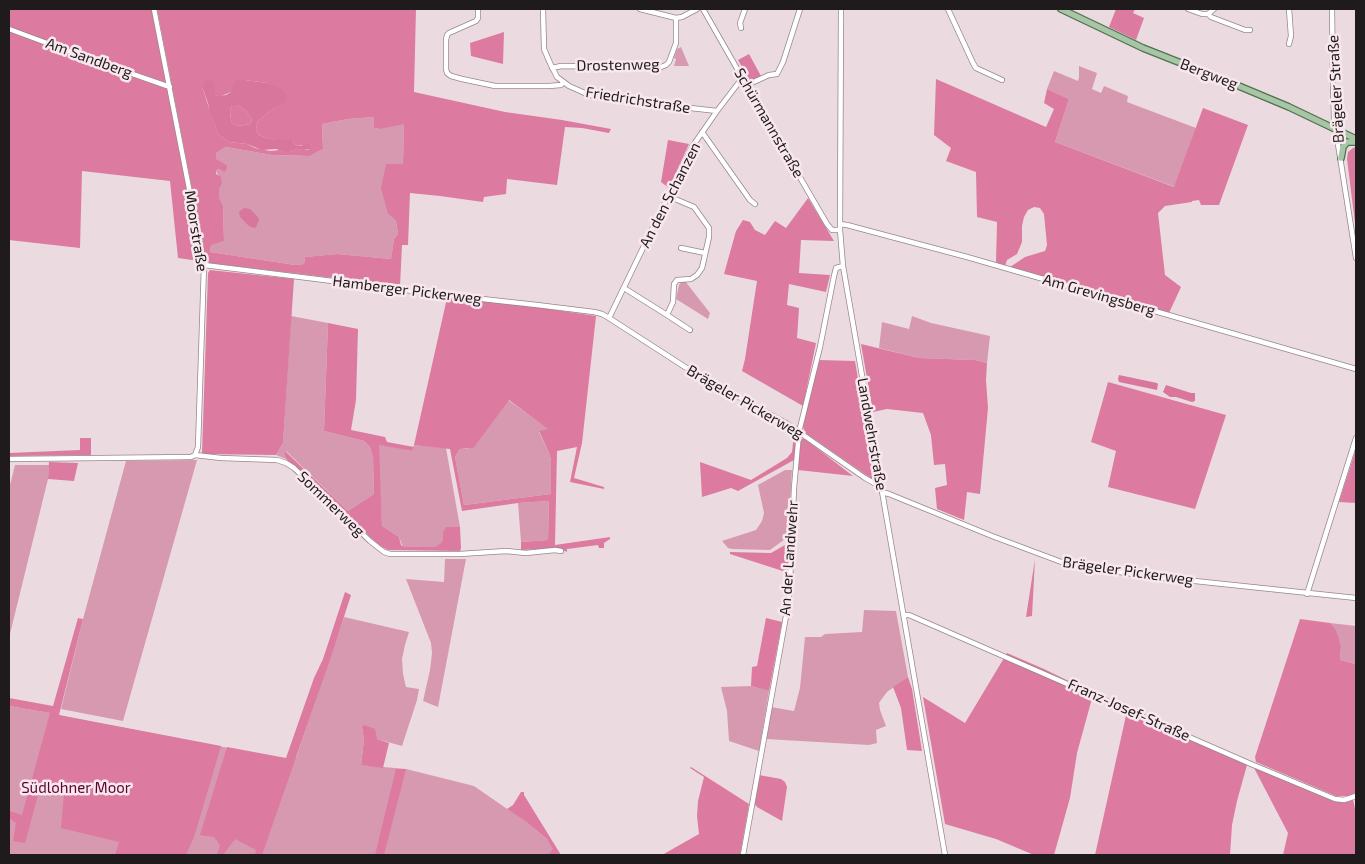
<!DOCTYPE html>
<html>
<head>
<meta charset="utf-8">
<style>
	body { margin:0 }
	#map { position:relative; width:1365px; height:864px; overflow:hidden; background:#ebdbe0; font-family:"Exo 2",sans-serif }
	canvas { display:block }
	.frame { position:absolute; inset:0; border:10px solid #1f1a1c; pointer-events:none }
</style>
</head>
<body>
<div id="map">
<canvas width="1365" height="864"></canvas>
<div class="frame"></div>
</div>
<script>
const ctx = document.querySelector('canvas').getContext('2d');
ctx.lineJoin = 'round';
function paint(path, color) {
  ctx.fillStyle = color;
  ctx.fill(path, 'evenodd');
}
function toPath(rows) {
  const path = new Path2D();
  for (const r of rows) {
    path.moveTo(r[0], r[1]);
    for (let i = 2; i < r.length; i += 2) path.lineTo(r[i], r[i + 1]);
  }
  return path;
}
function stroke(path, color, width, dash) {
  ctx.strokeStyle = color;
  ctx.lineWidth = width;
  ctx.lineCap = dash ? 'butt' : 'round';
  ctx.setLineDash(dash || []);
  ctx.stroke(path);
}
function write(font, color, halo, rows, align = 'center') {
  ctx.font = font + ' "Exo 2",sans-serif';
  ctx.lineWidth = 5;
  ctx.setLineDash([]);
  ctx.textBaseline = 'middle';
  ctx.strokeStyle = halo;
  ctx.fillStyle = color;
  for (const [text, x, y, turn = 0] of rows) {
    ctx.save();
    ctx.translate(x, y);
    ctx.rotate((+turn || 0) * Math.PI / 180);
    ctx.textAlign = isNaN(turn) ? turn : align;
    if (halo) ctx.strokeText(text, 0, 0);
    ctx.fillText(text, 0, 0);
    ctx.restore();
  }
}
const green = toPath([
	[681,47,689,66,674,66,676,59,674,58,677,49],
	[1079,66,1097,73,1092,89,1101,93,1104,86,1128,96,1127,102,1196,128,1175,187,1055,142,1069,99,1047,89,1054,71,1078,81,1079,77],
	[374,117,374,128,379,129,404,123,403,164,388,214,396,221,398,234,394,239,391,259,337,254,305,257,304,264,295,265,210,252,211,244,224,241,223,205,219,197,219,190,222,184,216,171,227,165,215,159,216,153,226,147,272,155,310,156,323,149,322,124,348,119],
	[682,281,685,281,710,313,708,319,676,299,679,285],
	[291,316,328,323,324,431,364,441,370,447,373,458,374,494,348,511,286,451,285,456,286,459,276,455,283,443],
	[912,316,931,323,990,336,987,363,975,360,919,358,879,348,882,322,909,329],
	[508,400,549,429,539,432,549,453,551,460,551,494,464,505,455,457,460,449,467,449,476,445],
	[378,444,412,451,414,445,446,448,460,527,446,528,443,532,443,540,440,545,435,547,403,547,399,537,382,526],
	[197,460,123,721,61,709,83,619,126,461],
	[15,465,49,465,48,479,9,638,9,489],
	[785,470,792,470,788,537,770,550,732,549,728,548,722,541,756,530,762,521,764,513,758,485],
	[549,501,548,540,521,542,518,503],
	[445,559,466,559,438,707,423,701,430,670,432,653,431,643,406,579,444,582],
	[864,610,896,611,908,677,887,692,881,700,879,703,880,710,886,726,876,730,877,743,869,745,766,739,771,707,794,711,800,688,805,637,821,637,825,634,862,632],
	[344,617,409,632,405,645,402,659,403,674,406,687,419,689,417,700,402,746,377,739,362,728,364,740,361,765,406,769,474,786,526,822,547,839,561,855,9,855,9,706,50,713,67,717,286,759,296,758],
	[1330,623,1356,626,1356,664,1340,660,1341,647],
	[751,686,769,691,759,751,729,741,727,711,721,687]
]);
const forest = toPath([
	[9,9,152,9,201,257,199,261,178,258,170,181,82,171,80,248,9,240],
	[157,9,416,9,414,92,505,112,562,120,611,129,609,133,582,128,565,127,557,185,507,179,506,194,484,197,483,202,440,196,410,193,408,245,402,245,400,286,209,263,205,256],
	[245,80,267,83,287,100,270,111,258,121,256,129,259,135,269,139,293,142,297,146,304,145,309,150,297,149,290,152,285,152,280,150,270,151,255,148,247,144,229,142,218,134,202,87,215,85,215,94,217,96,221,96,231,92],
	[374,117,374,128,380,129,404,124,403,164,386,164,381,188,388,214,396,221,398,234,394,239,391,259,337,254,305,257,304,264,295,265,210,252,211,245,224,241,223,205,219,197,219,190,222,184,221,177,216,174,216,171,219,169,225,172,227,168,227,165,216,159,216,153,226,147,272,155,310,156,323,149,322,124,348,119],
	[1116,9,1135,9,1133,13,1144,18,1136,40,1109,27],
	[504,32,503,64,471,56,470,43],
	[749,54,761,76,750,81,738,60],
	[936,79,1046,127,1054,109,1044,103,1047,89,1069,99,1055,142,1174,187,1203,108,1248,125,1219,205,1201,205,1199,200,1192,201,1192,202,1165,206,1158,213,1165,275,1181,287,1169,313,1010,267,1025,257,1045,251,1047,245,1044,214,1040,208,1034,207,1028,210,1024,217,1022,226,1022,242,1017,254,1007,260,1005,266,996,262,997,222,977,217,976,172,946,161,951,148,934,135],
	[232,105,238,105,246,111,252,119,250,124,238,126,232,123,231,120,230,111],
	[668,140,689,144,669,188,661,182],
	[1356,147,1356,231,1347,159,1348,152,1353,148],
	[808,198,834,241,801,240,799,273,830,275,826,292,789,284,787,305,799,308,797,338,816,343,803,406,742,371,745,359,757,281,724,274,736,231,743,220,750,222,755,230,765,235,775,221,786,228],
	[210,270,294,279,283,443,276,455,202,454,208,273],
	[447,298,496,301,596,316,582,443,574,478,604,487,604,489,570,482,577,447,557,451,555,545,610,537,610,539,604,543,604,548,599,548,598,545,567,549,567,552,559,548,521,550,521,542,548,540,549,501,518,503,462,511,450,449,414,445],
	[509,400,548,429,539,431,549,453,551,460,551,494,464,505,455,457,460,449,473,448,476,445],
	[328,323,358,329,356,400,351,430,385,437,387,442,414,447,412,451,379,445,382,526,399,537,401,545,404,547,435,547,440,544,443,540,443,532,446,527,460,527,461,548,460,551,388,550,380,546,286,459,285,456,285,451,348,511,374,494,373,458,370,447,364,441,324,431],
	[861,344,919,358,975,360,987,363,986,380,988,408,980,494,967,492,964,520,937,509,935,488,947,485,945,464,934,465,931,435,923,413,887,409,873,412],
	[818,360,855,361,875,479,872,479,804,432,803,426],
	[1108,382,1226,415,1195,509,1108,487,1116,451,1091,442],
	[794,434,797,437,796,455,794,460,738,491,731,488,702,497,700,462,751,480,787,458,792,452],
	[80,438,91,438,91,455,9,456,9,453,80,450],
	[801,439,805,439,853,476,798,470],
	[1356,449,1356,503,1339,502],
	[49,462,78,463,74,481,48,479],
	[790,542,789,573,730,554,730,552,771,553],
	[1035,559,1032,616,1026,617],
	[345,592,351,595,332,654,262,855,255,855,256,850,235,839,223,855,217,855,220,845,214,837,200,835,227,747,286,758,314,678,323,659],
	[78,618,83,619,59,715,221,746,194,837,186,855,115,855,119,842,61,828,64,793,38,795,25,843,13,841,16,823,9,818,9,811,22,815,50,713,9,706,9,698,53,706],
	[766,618,782,622,769,691,751,686,752,667,757,666],
	[1300,619,1330,623,1335,629,1338,636,1341,647,1340,660,1356,664,1356,793,1349,796,1336,796,1256,762,1255,757],
	[1007,653,1044,669,1095,694,1091,702,1077,753,1070,798,1054,855,1034,855,996,839,945,824,923,697,965,723],
	[908,677,912,689,922,751,907,750,901,708,893,687],
	[1127,711,1247,765,1237,801,1232,825,1230,855,1095,855],
	[364,725,375,729,377,739,389,743,383,768,361,765,364,740,362,727],
	[1253,766,1333,801,1343,801,1353,799,1356,814,1356,855,1283,855,1288,833],
	[691,767,749,804,740,855,662,855,699,834,697,816,698,801,704,777,690,768],
	[396,769,406,769,384,855,375,855],
	[759,775,781,779,785,782,787,787,782,821,757,807,754,803],
	[521,792,524,792,524,795,561,855,548,855,553,849,547,839,526,822,507,809,513,805]
]);
const water = toPath([
	[209,80,213,81,215,84,215,94,217,96,226,95,231,92,234,83,239,80,245,80,267,83,282,89,287,95,287,101,270,111,258,121,256,129,259,135,269,139,291,140,297,146,300,146,309,143,310,149,303,150,297,149,290,152,285,152,276,149,262,150,247,144,229,142,218,134,210,112,208,103,202,87,205,81],
	[232,105,238,105,246,111,252,119,250,124,238,126,232,123,231,120,230,111],
	[244,208,250,209,258,217,259,220,256,227,254,228,249,226,240,217,239,212],
	[1119,375,1157,383,1158,384,1157,390,1119,382,1118,379],
	[1166,385,1191,393,1195,393,1195,401,1192,402,1176,397,1170,397,1163,392]
]);
const minor = toPath([
	[154,9,204,265,198,447,195,455],
	[478,9,478,18,476,21,449,33,447,35,446,40,446,69,447,73,451,76,462,79,495,86,549,86,561,85,563,83],
	[543,9,544,49,550,63,557,77,569,86,587,94,598,97,620,100,717,111],
	[640,9,676,18,682,17,697,9],
	[703,9,743,79,827,224,832,230,840,230],
	[841,9,840,230,843,266,945,855],
	[948,9,973,63,976,68,1002,80],
	[1188,9,1202,14,1208,14,1211,17,1245,30,1250,30],
	[1332,9,1333,83,1334,119,1356,258],
	[1208,14,1214,9],
	[741,28,740,23,745,9],
	[9,29,98,62,170,87],
	[1289,44,1291,36,1289,9],
	[552,68,561,66,661,67,666,65,669,62,676,43,676,18],
	[747,85,769,75,777,74,783,62,800,9],
	[702,132,750,200,755,204],
	[840,224,847,225,967,257,1356,369],
	[681,248,705,253],
	[204,265,437,294,537,305,594,312,602,314,609,318,685,367,786,423,865,478,874,483,881,484],
	[624,288,667,315,673,302,674,284,677,280,691,279,697,275,702,268,709,237,709,228,694,207,668,196],
	[667,315,690,330],
	[609,318,692,147,717,111,740,81,743,79],
	[9,459,191,457,195,455,221,458,277,460,286,463,294,468,370,541,384,552,390,554,460,554,506,551,526,553,555,550,561,551],
	[882,492,889,494,992,536,1064,563,1081,567,1157,577,1356,598],
	[1307,594,1356,438],
	[904,615,909,615,1251,764,1335,799,1344,800,1356,796],
	[743,855,788,605,790,582,794,488,799,432,820,347,834,276,836,268,843,266]
]);
const major = toPath([
	[1061,9,1143,48,1234,84,1289,107,1356,139],
	[1341,158,1343,147,1347,142,1356,142]
]);
const streetNames = [
	["Am Sandberg",89,58,20],
	["Drostenweg",618,65,-1],
	["Bergweg",1209,74,21],
	["Brägeler Straße",1336,89,-93],
	["Friedrichstraße",638,100,9],
	["Schürmannstraße",769,123,60],
	["An den Schanzen",670,195,-63],
	["Moorstraße",196,231,81],
	["Hamberger Pickerweg",407,290,7],
	["Am Grevingsberg",1099,295,16],
	["Brägeler Pickerweg",745,402,30],
	["Landwehrstraße",872,434,80],
	["Sommerweg",331,504,44],
	["An der Landwehr",789,558,-86],
	["Brägeler Pickerweg",1128,571,8],
	["Franz-Josef-Straße",1129,710,24]
];
const parkNames = [
	["Südlohner Moor",76,788]
];
paint(green, '#d799af');
paint(forest, '#dc7aa0');
paint(water, '#d9769c');
stroke(minor, '#95878c', 6);
stroke(major, '#50714f', 8);
stroke(minor, '#fff', 4.5);
stroke(major, '#a6c6a6', 5.5);
write('15px', '#1f1a1c', '#f8e8ed', streetNames);
write('15px', '#5c0032', '#f8e8ed', parkNames);
</script>
</body>
</html>
